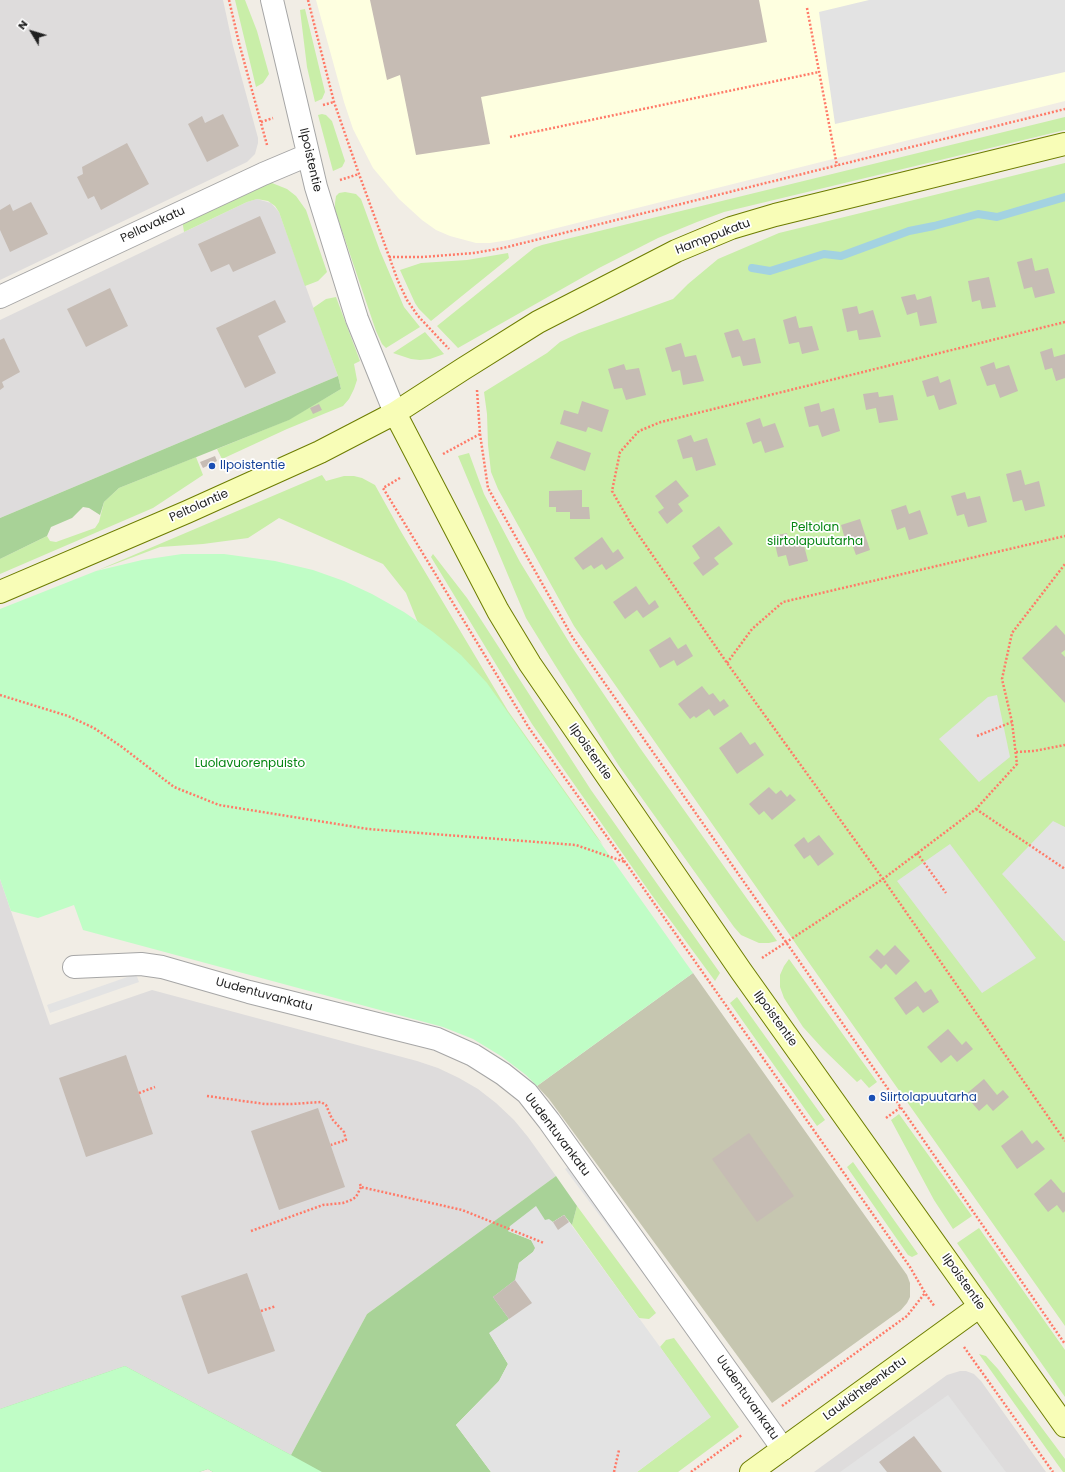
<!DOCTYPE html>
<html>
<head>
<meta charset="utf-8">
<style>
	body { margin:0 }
	#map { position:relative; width:1065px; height:1472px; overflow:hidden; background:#f1ede5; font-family:Poppins,sans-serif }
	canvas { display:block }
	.north { position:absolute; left:12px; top:12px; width:40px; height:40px; -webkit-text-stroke:3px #fff; paint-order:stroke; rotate:308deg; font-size:11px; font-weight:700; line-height:16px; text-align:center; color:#1f1f1f }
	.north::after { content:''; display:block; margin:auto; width:14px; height:18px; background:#1f1f1f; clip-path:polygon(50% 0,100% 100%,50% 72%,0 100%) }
</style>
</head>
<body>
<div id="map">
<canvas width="1065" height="1472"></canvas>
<div class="north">N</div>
</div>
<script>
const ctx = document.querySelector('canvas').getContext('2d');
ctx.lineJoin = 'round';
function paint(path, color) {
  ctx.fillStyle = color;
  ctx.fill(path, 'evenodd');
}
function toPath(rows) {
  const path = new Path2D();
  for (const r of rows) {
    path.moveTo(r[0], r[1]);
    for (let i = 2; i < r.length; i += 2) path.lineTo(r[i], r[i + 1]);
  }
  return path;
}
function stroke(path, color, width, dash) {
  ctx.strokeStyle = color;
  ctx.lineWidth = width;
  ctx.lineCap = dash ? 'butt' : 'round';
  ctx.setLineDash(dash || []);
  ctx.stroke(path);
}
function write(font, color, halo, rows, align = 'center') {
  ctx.font = font + ' Poppins,sans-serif';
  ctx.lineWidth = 3.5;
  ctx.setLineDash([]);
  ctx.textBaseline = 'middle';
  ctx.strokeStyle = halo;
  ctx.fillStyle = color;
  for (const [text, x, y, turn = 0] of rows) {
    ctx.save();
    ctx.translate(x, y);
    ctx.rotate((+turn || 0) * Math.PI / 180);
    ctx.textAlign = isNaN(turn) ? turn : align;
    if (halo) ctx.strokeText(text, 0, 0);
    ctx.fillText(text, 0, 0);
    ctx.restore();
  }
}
const residential = toPath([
	[0,0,223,0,233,46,258,138,258,143,255,154,247,162,0,280],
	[257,199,271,203,279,212,338,376,0,518,0,320,247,202],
	[0,879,50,1025,152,990,417,1061,438,1068,459,1078,478,1089,496,1103,514,1120,528,1137,556,1176,367,1314,291,1455,125,1366,0,1409],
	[960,1371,966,1371,974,1374,981,1381,1046,1472,814,1472,947,1375]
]);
const education = toPath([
	[316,0,1065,0,1065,101,509,240,490,243,476,243,450,236,436,230,422,220,399,199,373,168,353,129,344,102]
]);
const construction = toPath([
	[693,973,907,1275,910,1283,910,1297,907,1303,901,1310,772,1403,549,1099,537,1086]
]);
const grass = toPath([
	[235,0,245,0,257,31,269,74,263,83,256,87],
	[305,9,325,92,322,99,315,102,307,67,300,10],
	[322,114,326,115,332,121,345,161,342,167,333,171,318,115],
	[1065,117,1065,130,724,212,697,222,658,238,599,268,458,348,437,326,534,248,542,245],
	[1065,163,1065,1326,812,967,574,626,498,489,491,472,488,445,487,414,484,392,547,353,560,342,579,333,673,299,688,284,718,259,779,233],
	[265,183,272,183,287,189,296,196,306,210,327,272,318,281,305,286,279,212,275,206,268,201,257,199,247,202,184,232,182,219],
	[345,192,356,194,361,199,380,251,404,307,420,327,386,348,382,344,376,331,335,210,335,203,336,196,339,193],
	[508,253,509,258,431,321,419,309,415,303,400,270,421,263,467,260],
	[336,297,360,361,354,364,357,380,354,389,349,399,343,406,287,429,222,459,217,449,288,420,341,389,338,376,313,308,326,299],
	[425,332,444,354,430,359,420,360,411,359,393,353],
	[469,453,484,494,520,562,572,647,640,748,777,941,769,943,759,943,741,935,734,927,619,766,555,665,526,618,458,456],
	[196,457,203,475,153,508,0,574,0,559,47,536,50,541,56,542,95,528,99,522,104,502,119,488],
	[322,475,326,481,344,476,354,476,362,478,375,485,400,530,508,711,603,845,428,648,406,593,383,564,279,518,248,538,203,544,160,547,96,571],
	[433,554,467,598,591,790,720,973,715,981,651,894,532,724,431,557],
	[789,959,877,1082,869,1088,861,1079,857,1082,823,1049,803,1027,784,998,780,987,780,975,784,966],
	[737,997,825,1120,817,1126,730,1003],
	[899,1114,972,1216,953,1229,934,1200,891,1120],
	[853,1162,918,1254,912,1257,908,1255,847,1167],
	[577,1206,656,1313,649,1319,639,1318,572,1225],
	[979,1228,1065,1350,1065,1397,957,1243],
	[674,1338,739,1427,678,1472,637,1472,710,1417,660,1347,666,1340],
	[979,1354,986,1356,998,1369,1065,1459,1065,1472,1063,1472]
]);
const forest = toPath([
	[338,376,341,389,289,420,119,488,104,502,100,515,89,508,83,507,72,518,51,527,47,536,0,559,0,518],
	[556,1176,577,1206,572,1225,564,1215,553,1222,508,1231,531,1240,536,1248,533,1252,519,1263,509,1319,490,1334,508,1364,499,1381,456,1425,491,1472,213,1472,208,1469,199,1472,0,1472,0,1409,125,1366,291,1455,367,1314]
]);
const park = toPath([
	[182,554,224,554,275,561,313,570,344,581,372,594,404,612,433,632,461,655,487,683,693,973,537,1086,526,1075,501,1056,473,1039,443,1027,83,930,74,905,38,918,11,911,0,879,0,609,96,571,142,560],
	[125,1366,291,1455,322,1472,213,1472,208,1469,199,1472,0,1472,0,1409]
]);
const parking = toPath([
	[869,0,1065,0,1065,72,835,124,819,12],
	[997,695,1010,757,979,782,939,739,988,697],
	[1053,821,1065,827,1065,941,1064,941,1002,874],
	[950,844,1036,958,982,993,897,881],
	[136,974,139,982,50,1013,47,1005],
	[572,1164,662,1286,656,1291,565,1169],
	[536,1206,545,1220,549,1219,553,1222,564,1215,711,1417,637,1472,491,1472,456,1425,499,1381,508,1364,489,1333,509,1319,493,1297,515,1280,519,1263,533,1252,535,1248,531,1240,508,1231,510,1226],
	[948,1395,1006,1472,840,1472]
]);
const stream = toPath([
	[752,268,770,271,824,254,841,256,909,231,934,226,978,214,997,217,1065,197]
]);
const building = toPath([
	[370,0,759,0,767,42,481,97,490,144,416,155,400,75,387,80],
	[223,114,239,146,207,162,188,124,202,116,205,123],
	[127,143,149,184,101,210,94,196,88,199,77,177,83,174,82,167],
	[31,202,48,234,10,252,0,230,0,210,10,204,13,211],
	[260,216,276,253,233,272,229,264,211,272,198,244],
	[1032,258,1035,271,1048,268,1055,293,1035,298,1032,287,1024,289,1017,262],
	[989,277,996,307,982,309,980,300,972,302,968,281],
	[110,288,128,326,86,347,67,309],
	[915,294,917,300,931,296,937,323,920,326,917,312,907,315,901,297],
	[275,300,286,322,258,336,276,373,245,388,216,328],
	[857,306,859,314,873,310,881,337,859,340,857,330,847,332,842,309],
	[796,316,799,328,812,326,819,350,802,354,799,342,789,344,783,320],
	[738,329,743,341,755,338,761,363,743,366,740,356,732,358,724,333],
	[4,338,20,372,2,382,4,387,0,390,0,340],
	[681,343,685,357,696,355,704,381,683,385,680,370,672,372,665,348],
	[1052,348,1054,357,1065,354,1065,378,1056,381,1052,368,1045,370,1040,352],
	[994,362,996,369,1009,365,1018,391,1000,398,995,384,987,386,980,367],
	[624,364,626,370,639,368,646,395,626,400,622,388,614,389,608,369],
	[938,376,940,383,950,379,957,404,939,410,934,395,927,397,922,381],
	[878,392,879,397,893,395,898,420,879,423,876,408,866,410,863,394],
	[582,401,609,410,602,432,588,427,586,432,560,424,564,410,578,414],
	[819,403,821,412,834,408,840,431,822,437,818,425,809,427,804,407],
	[319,404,322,410,313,414,310,408],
	[760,418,763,427,775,423,784,447,765,453,761,441,753,444,746,423],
	[691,435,694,442,707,438,716,465,696,471,692,457,683,459,677,440],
	[557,441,591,453,585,471,550,458],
	[215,456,217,461,203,468,200,462],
	[1021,470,1025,485,1039,481,1045,506,1025,511,1022,500,1013,502,1006,474],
	[676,480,689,496,678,504,683,511,667,524,658,512,664,508,655,496],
	[582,490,582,507,589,507,590,519,570,519,570,512,556,512,556,507,549,507,549,491],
	[965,492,967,499,980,496,987,522,968,527,964,514,957,516,951,496],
	[906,505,909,514,920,510,928,534,909,540,905,527,897,530,891,510],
	[860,519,870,550,856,555,852,544,847,546,841,525],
	[719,526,733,544,714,558,719,564,703,576,693,563,700,558,692,546],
	[787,533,789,541,802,538,808,561,789,566,786,555,778,557,773,536],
	[602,537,613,553,618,549,624,558,606,570,602,564,594,569,591,565,583,570,574,558],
	[636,586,649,605,655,600,659,607,643,618,637,610,625,619,613,602],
	[1056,625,1065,635,1065,650,1061,653,1065,657,1065,703,1022,658],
	[670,637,678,649,686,644,693,656,677,666,674,660,660,668,649,650],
	[702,686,709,695,713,693,720,702,724,699,729,706,714,716,709,709,696,718,694,716,690,719,678,704],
	[741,732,750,745,755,742,764,755,737,774,719,748],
	[769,787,776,794,781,790,787,797,790,794,796,800,772,820,764,811,759,815,749,804],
	[819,835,834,854,818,866,810,855,804,859,794,845,804,837,808,843],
	[895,945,910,961,896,975,886,964,881,969,869,957,877,949,884,956],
	[916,981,925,993,931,989,939,1002,923,1013,918,1006,906,1015,894,998],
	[948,1029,962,1045,966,1041,973,1049,957,1062,951,1055,941,1063,927,1047],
	[126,1055,153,1134,86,1157,59,1078],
	[984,1079,997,1095,1003,1090,1009,1097,993,1111,987,1104,979,1111,965,1095],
	[318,1108,345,1187,279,1210,251,1131],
	[1022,1130,1032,1144,1037,1140,1045,1149,1017,1169,1001,1146],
	[749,1133,794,1196,757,1222,712,1159],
	[1051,1179,1063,1193,1065,1192,1065,1211,1063,1213,1057,1205,1048,1212,1034,1194],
	[564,1215,569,1222,558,1230,553,1222],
	[247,1273,275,1351,208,1374,181,1296],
	[515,1280,532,1303,509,1319,493,1297],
	[914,1436,942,1472,887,1472,879,1462]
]);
const path = toPath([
	[229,0,239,43,267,145],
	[308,0,334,102,359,174,398,281,407,300,418,316,449,349],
	[807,8,837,166],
	[323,105,334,102],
	[261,122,273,118],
	[510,137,819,72],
	[340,180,359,174],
	[389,257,423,257,474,253,503,248,1065,109],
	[1065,322,661,422,639,431,620,452,612,491,631,524,727,663,883,879,1065,1141],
	[477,390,480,434,488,488,573,638,786,942,1065,1344],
	[443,454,480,434],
	[400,478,383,488,529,728,625,862,910,1267,925,1293,935,1307],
	[727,663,752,629,783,602,1065,536],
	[0,695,68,716,94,728,122,747,174,787,219,805,368,829,576,845,625,862],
	[977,736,1012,722],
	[1016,752,1034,751,1065,745],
	[976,809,1065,869],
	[917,853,946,893],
	[762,958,883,879,976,809,1017,764,1012,722,1002,679,1012,633,1065,564],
	[139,1093,155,1087],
	[207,1096,265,1104,292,1104,321,1102,326,1105,332,1119,344,1132,346,1140,331,1145],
	[886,1118,901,1107],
	[360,1184,361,1187,462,1210,544,1243],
	[251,1231,323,1205,343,1203,351,1200,356,1197,361,1187],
	[261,1311,276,1306],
	[964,1347,1053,1472],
	[782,1406,907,1316,925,1293],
	[614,1472,619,1450],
	[691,1472,742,1435]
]);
const street = toPath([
	[272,0,316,187,357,319,395,413],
	[0,297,263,174,308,155],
	[74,967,141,964,162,967,249,992,437,1039,473,1055,503,1074,527,1093,549,1121,783,1449]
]);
const secondary = toPath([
	[395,413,498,611,530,664,741,971,1065,1426],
	[0,592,187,512,320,452,395,413,463,369,538,322,676,251,731,228,775,215,1065,144],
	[751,1472,980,1306]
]);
const markers = [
	[212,466,4,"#1a4fb4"],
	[872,1098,4,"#1a4fb4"]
];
const streetNames = [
	["Ilpoistentie",310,160,77],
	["Pellavakatu",153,225,-25],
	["Hamppukatu",713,237,-21],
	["Peltolantie",199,506,-24],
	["Ilpoistentie",590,752,55],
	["Uudentuvankatu",264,995,15],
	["Ilpoistentie",775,1019,54],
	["Uudentuvankatu",557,1135,53],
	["Ilpoistentie",963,1282,55],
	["Lauklähteenkatu",865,1389,-36],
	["Uudentuvankatu",747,1398,55]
];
const transitNames = [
	["Ilpoistentie",220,466],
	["Siirtolapuutarha",880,1098]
];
const parkNames = [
	["Peltolan",815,528],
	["siirtolapuutarha",815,542],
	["Luolavuorenpuisto",250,764]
];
paint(residential, '#dedcdc');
paint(education, '#feffe0');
paint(construction, '#c6c6b0');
paint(grass, '#c9eea8');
paint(forest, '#a8d297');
paint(park, '#c0fdc6');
paint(parking, '#e3e3e3');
stroke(stream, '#a3d2e1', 8);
paint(building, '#c6bcb4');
stroke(street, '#a6a6a6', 24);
stroke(secondary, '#6d7d00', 24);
stroke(path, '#ff7a68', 2.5, [2, 2]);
stroke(street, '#fff', 22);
stroke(secondary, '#f8fdb7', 22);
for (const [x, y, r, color] of markers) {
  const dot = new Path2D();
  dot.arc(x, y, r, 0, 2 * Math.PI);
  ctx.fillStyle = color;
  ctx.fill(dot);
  stroke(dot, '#fff', 1.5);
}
write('12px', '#1f1f1f', '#fff', streetNames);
write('12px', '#164399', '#fff', transitNames, 'left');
write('12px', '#058612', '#fff', parkNames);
</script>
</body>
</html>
